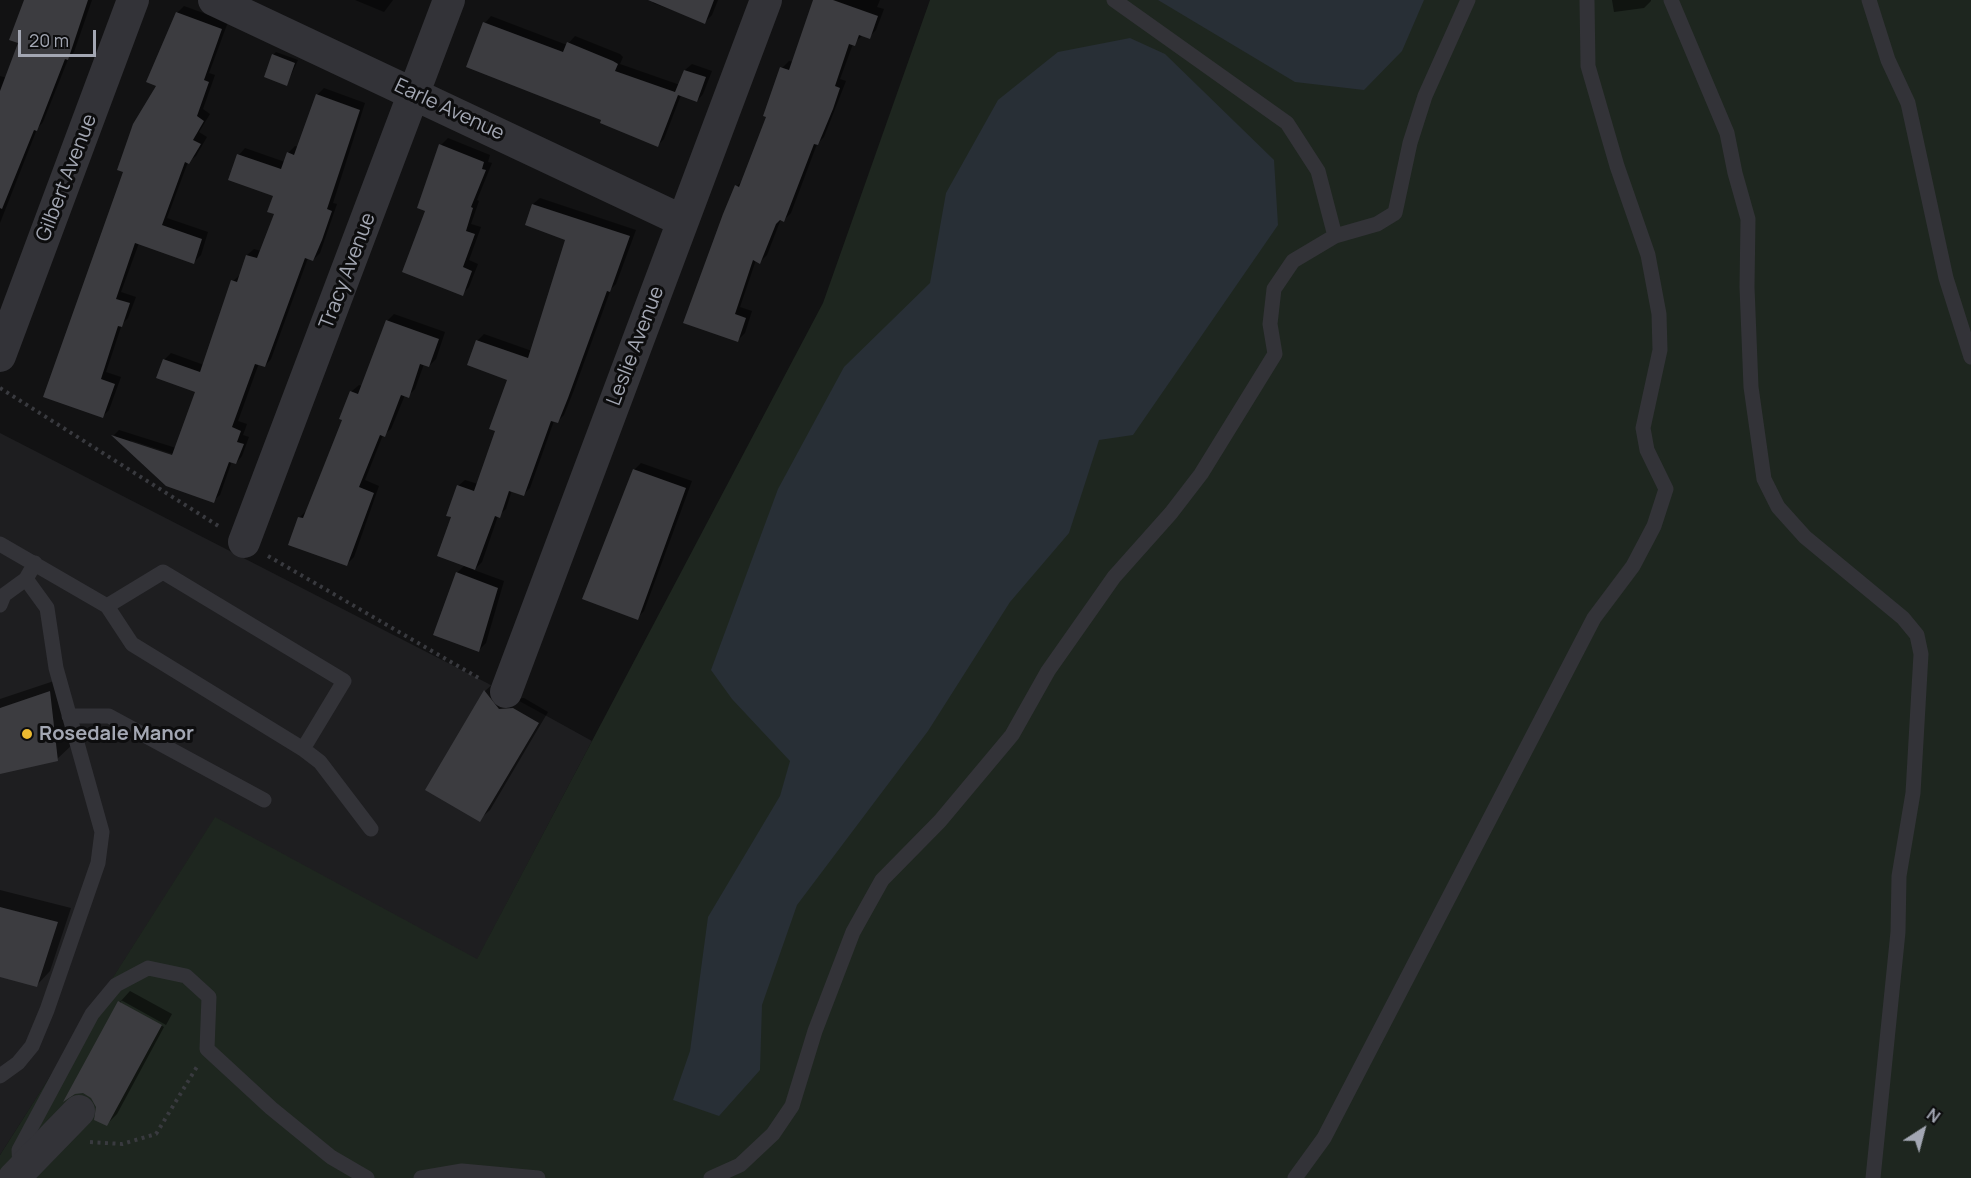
<!DOCTYPE html>
<html>
<head>
<meta charset="utf-8">
<style>
	body { margin:0 }
	#map { position:relative; width:1971px; height:1178px; overflow:hidden; background:#121213; font-family:Manrope,sans-serif }
	canvas { display:block }
	.north { position:absolute; left:1893px; top:1100px; width:60px; height:60px; -webkit-text-stroke:4px #0d0d0e; paint-order:stroke; rotate:36deg; font-size:16px; font-weight:700; line-height:24px; text-align:center; color:#a3a7b3 }
	.north::after { content:''; display:block; margin:auto; width:21px; height:27px; background:#a3a7b3; clip-path:polygon(50% 0,100% 100%,50% 72%,0 100%) }
	.scale { position:absolute; left:18px; top:30px; width:78px; height:27px; box-sizing:border-box; border:3px solid #a3a7b3; border-top:0; padding-left:8px; font-size:18px; line-height:21px; white-space:nowrap; color:#a3a7b3; -webkit-text-stroke:4px #0d0d0e; paint-order:stroke }
</style>
</head>
<body>
<div id="map">
<canvas width="1971" height="1178"></canvas>
<div class="north">N</div>
<div class="scale">20 m</div>
</div>
<script>
const ctx = document.querySelector('canvas').getContext('2d');
ctx.lineJoin = 'round';
function paint(path, color) {
  ctx.fillStyle = color;
  ctx.fill(path, 'evenodd');
}
function toPath(rows) {
  const path = new Path2D();
  for (const r of rows) {
    path.moveTo(r[0], r[1]);
    for (let i = 2; i < r.length; i += 2) path.lineTo(r[i], r[i + 1]);
  }
  return path;
}
function stroke(path, color, width, dash) {
  ctx.strokeStyle = color;
  ctx.lineWidth = width;
  ctx.lineCap = dash ? 'butt' : 'round';
  ctx.setLineDash(dash || []);
  ctx.stroke(path);
}
function write(font, color, halo, rows, align = 'center') {
  ctx.font = font + ' Manrope,sans-serif';
  ctx.lineWidth = 6;
  ctx.setLineDash([]);
  ctx.textBaseline = 'middle';
  ctx.strokeStyle = halo;
  ctx.fillStyle = color;
  for (const [text, x, y, turn = 0] of rows) {
    ctx.save();
    ctx.translate(x, y);
    ctx.rotate((+turn || 0) * Math.PI / 180);
    ctx.textAlign = isNaN(turn) ? turn : align;
    if (halo) ctx.strokeText(text, 0, 0);
    ctx.fillText(text, 0, 0);
    ctx.restore();
  }
}
const built = toPath([
	[0,433,487,683,592,741,477,960,215,818,0,1155]
]);
const green = toPath([
	[930,0,1971,0,1971,1178,0,1178,0,1155,215,817,477,959,823,303]
]);
const water = toPath([
	[1158,0,1424,0,1402,51,1364,90,1295,82],
	[1130,38,1165,54,1274,160,1278,225,1133,435,1099,440,1069,533,1010,602,928,731,797,905,762,1005,760,1070,719,1116,673,1100,690,1051,708,917,780,796,790,761,732,699,711,670,778,489,844,367,930,283,946,193,998,100,1058,52]
]);
const shadow = toPath([
	[33,0,92,0,74,52,69,57,43,122,37,129,0,223,0,76,7,78],
	[355,0,393,0,384,12],
	[654,0,718,0,712,15,705,22,653,3],
	[814,0,880,0,877,7,884,9,876,30,869,37,863,35,853,44,840,79,846,81,824,137,817,144,791,213,784,220,781,219,767,255,760,262,756,260,740,307,752,311,745,333,738,340,685,322,737,186,744,179,768,116,782,68,789,61,793,62],
	[1612,0,1651,0,1651,1,1644,8,1614,12],
	[184,6,228,22,209,73,215,75,203,109,210,114,199,132,207,137,196,156,188,162,167,218,208,232,201,255,194,262,139,243,121,292,136,297,128,318,122,324,106,372,121,377,109,410,102,417,45,396,158,85,177,13],
	[491,16,567,45,575,36,620,54,623,57,620,64,680,85,685,70,692,64,712,71,703,94,697,101,681,95,664,139,657,146,603,119,485,23],
	[276,52,298,60,287,84,273,55],
	[324,88,365,103,333,203,337,204,320,253,313,260,308,258,271,359,265,366,259,363,238,421,247,424,243,435,249,437,242,456,236,463,232,461,220,495,213,501,167,484,114,435,119,430,176,448,197,391,158,377,165,359,171,353,204,365,233,281,240,275,247,255,254,249,261,251,276,214,275,195,239,155,245,148,285,162,288,153,295,146,298,147,317,95],
	[130,440,179,456,178,459,135,445],
	[448,138,490,155,488,162,492,163,477,200,479,201,471,224,481,227,469,260,478,264,469,287,462,294,427,210,441,145],
	[540,198,636,230,616,284,611,289,574,390,564,415,557,422,554,421,530,488,524,494,512,490,506,509,498,516,482,562,474,570,504,581,486,643,479,650,457,573,465,565,458,486,465,480,478,484,496,430,509,379,477,341,484,334,532,351,566,239,533,204],
	[394,314,445,332,436,359,429,366,424,364,415,389,408,396,405,395,391,429,383,435,365,480,379,486,354,557,347,564,299,518,306,511,344,420,341,418,352,391,359,385,362,386,387,321],
	[641,463,692,481,644,611,637,618,634,470],
	[63,678,72,745,57,759,0,773,0,699],
	[496,681,510,699,524,698,548,712,490,810,479,820,427,789,485,691],
	[0,890,71,908,50,971,36,986,0,975],
	[130,991,172,1014,166,1025,121,1000,121,1004,164,1027,117,1114,106,1125,92,1097,83,1092,74,1092,67,1097,120,1002]
]);
const building = toPath([
	[24,0,88,0,68,60,65,59,37,131,34,130,2,209,0,208,0,91,18,43,9,40],
	[648,0,714,0,705,24],
	[813,0,833,0,878,16,870,39,859,35,855,46,849,44,835,86,840,88,833,109,818,145,814,144,784,222,780,220,776,224,760,264,753,260,735,314,746,318,738,342,683,323,723,214,735,185,739,187,766,117,763,116,780,67,789,70],
	[176,12,222,29,204,80,209,82,197,116,204,121,193,140,201,144,189,164,185,162,162,225,202,239,194,264,135,243,116,299,130,303,122,327,118,326,101,379,115,384,103,418,43,397,123,172,117,170,133,124,156,86,146,82],
	[483,22,563,52,567,42,613,61,618,64,615,71,675,92,684,70,706,77,697,102,678,95,658,147,600,123,601,120,466,67],
	[272,54,295,63,287,86,264,77],
	[316,94,360,110,327,209,332,211,322,240,313,261,305,258,265,367,255,364,232,427,241,431,237,442,244,444,236,464,229,462,214,503,166,486,111,435,172,455,195,392,156,378,163,359,200,372,231,280,237,282,246,255,257,258,274,214,267,212,273,196,228,180,237,154,281,169,287,152,294,155],
	[439,144,484,162,482,169,486,170,471,207,473,208,466,231,475,234,463,267,472,271,463,296,402,272,425,211,417,208],
	[532,204,630,236,610,292,607,291,568,398,558,423,551,421,524,496,509,491,500,518,495,516,475,570,437,556,451,517,446,516,457,485,474,491,495,431,489,429,507,380,467,365,476,340,528,358,565,240,525,225],
	[386,320,439,339,429,367,420,364,409,398,401,395,385,437,380,435,359,487,374,493,347,566,288,545,298,517,303,518,321,473,342,420,339,419,350,391,358,394],
	[633,469,686,488,638,620,582,599],
	[456,572,498,588,479,652,433,635],
	[484,690,499,709,513,708,539,723,480,822,425,790],
	[50,691,58,761,0,774,0,708],
	[0,907,58,922,37,987,0,977],
	[118,1001,162,1025,107,1126,94,1120,96,1107,91,1098,83,1093,75,1094,63,1102]
]);
const path = toPath([
	[0,388,220,527],
	[268,556,482,680],
	[90,1142,122,1144,156,1134,198,1065]
]);
const service = toPath([
	[1671,0,1727,133,1735,173,1748,219,1747,287,1751,387,1764,479,1778,507,1805,537,1903,618,1917,635,1921,654,1913,793,1899,876,1898,932,1873,1178],
	[1869,0,1888,60,1908,103,1946,278,1971,357],
	[1335,236,1377,224,1395,213,1410,143,1425,96,1468,0],
	[0,544,107,606,132,644,303,749,320,762,371,829],
	[0,605,4,595,26,579],
	[107,606,163,572,344,681,303,749],
	[69,716,109,716,264,800],
	[0,1076,18,1063,32,1046,47,1010,98,863,102,832,56,668,47,608,26,579,35,563],
	[20,1170,19,1150,92,1014,116,985,148,968,186,976,209,997,207,1049,271,1108,331,1157,367,1178],
	[421,1178,462,1171,538,1178],
	[711,1178,740,1165,773,1134,792,1106,815,1031,853,932,882,880,940,821,1012,735,1048,671,1114,577,1171,513,1201,474,1275,354,1270,324,1274,289,1293,261,1335,236,1318,171,1287,123,1114,0],
	[1295,1178,1324,1138,1594,618,1633,566,1654,526,1666,489,1647,450,1643,428,1660,350,1659,314,1648,255,1617,166,1588,66,1587,0]
]);
const minor = toPath([
	[214,0,683,221],
	[0,356,133,0],
	[244,542,449,0],
	[506,692,766,0],
	[14,1178,79,1111]
]);
const markers = [
	[27,734,6,"#ecba31"]
];
const streetNames = [
	["Earle Avenue",449,110,25],
	["Gilbert Avenue",67,178,-69],
	["Tracy Avenue",348,271,-69],
	["Leslie Avenue",636,346,-69]
];
const poiNames = [
	["Rosedale Manor",39,734]
];
paint(built, '#1e1e20');
paint(green, '#1e261f');
paint(water, '#282f36');
paint(shadow, '#0007');
paint(building, '#3c3c40');
stroke(path, '#393a3f', 4, [3, 4.5]);
stroke(service, '#333338', 15);
stroke(minor, '#333338', 32);
for (const [x, y, r, color] of markers) {
  const dot = new Path2D();
  dot.arc(x, y, r, 0, 2 * Math.PI);
  ctx.fillStyle = color;
  ctx.fill(dot);
  stroke(dot, '#0d0d0e', 2);
}
write('20px', '#a3a7b3', '#0d0d0e', streetNames);
write('bold 20px', '#a3a7b3', '#0d0d0e', poiNames, 'left');
</script>
</body>
</html>
